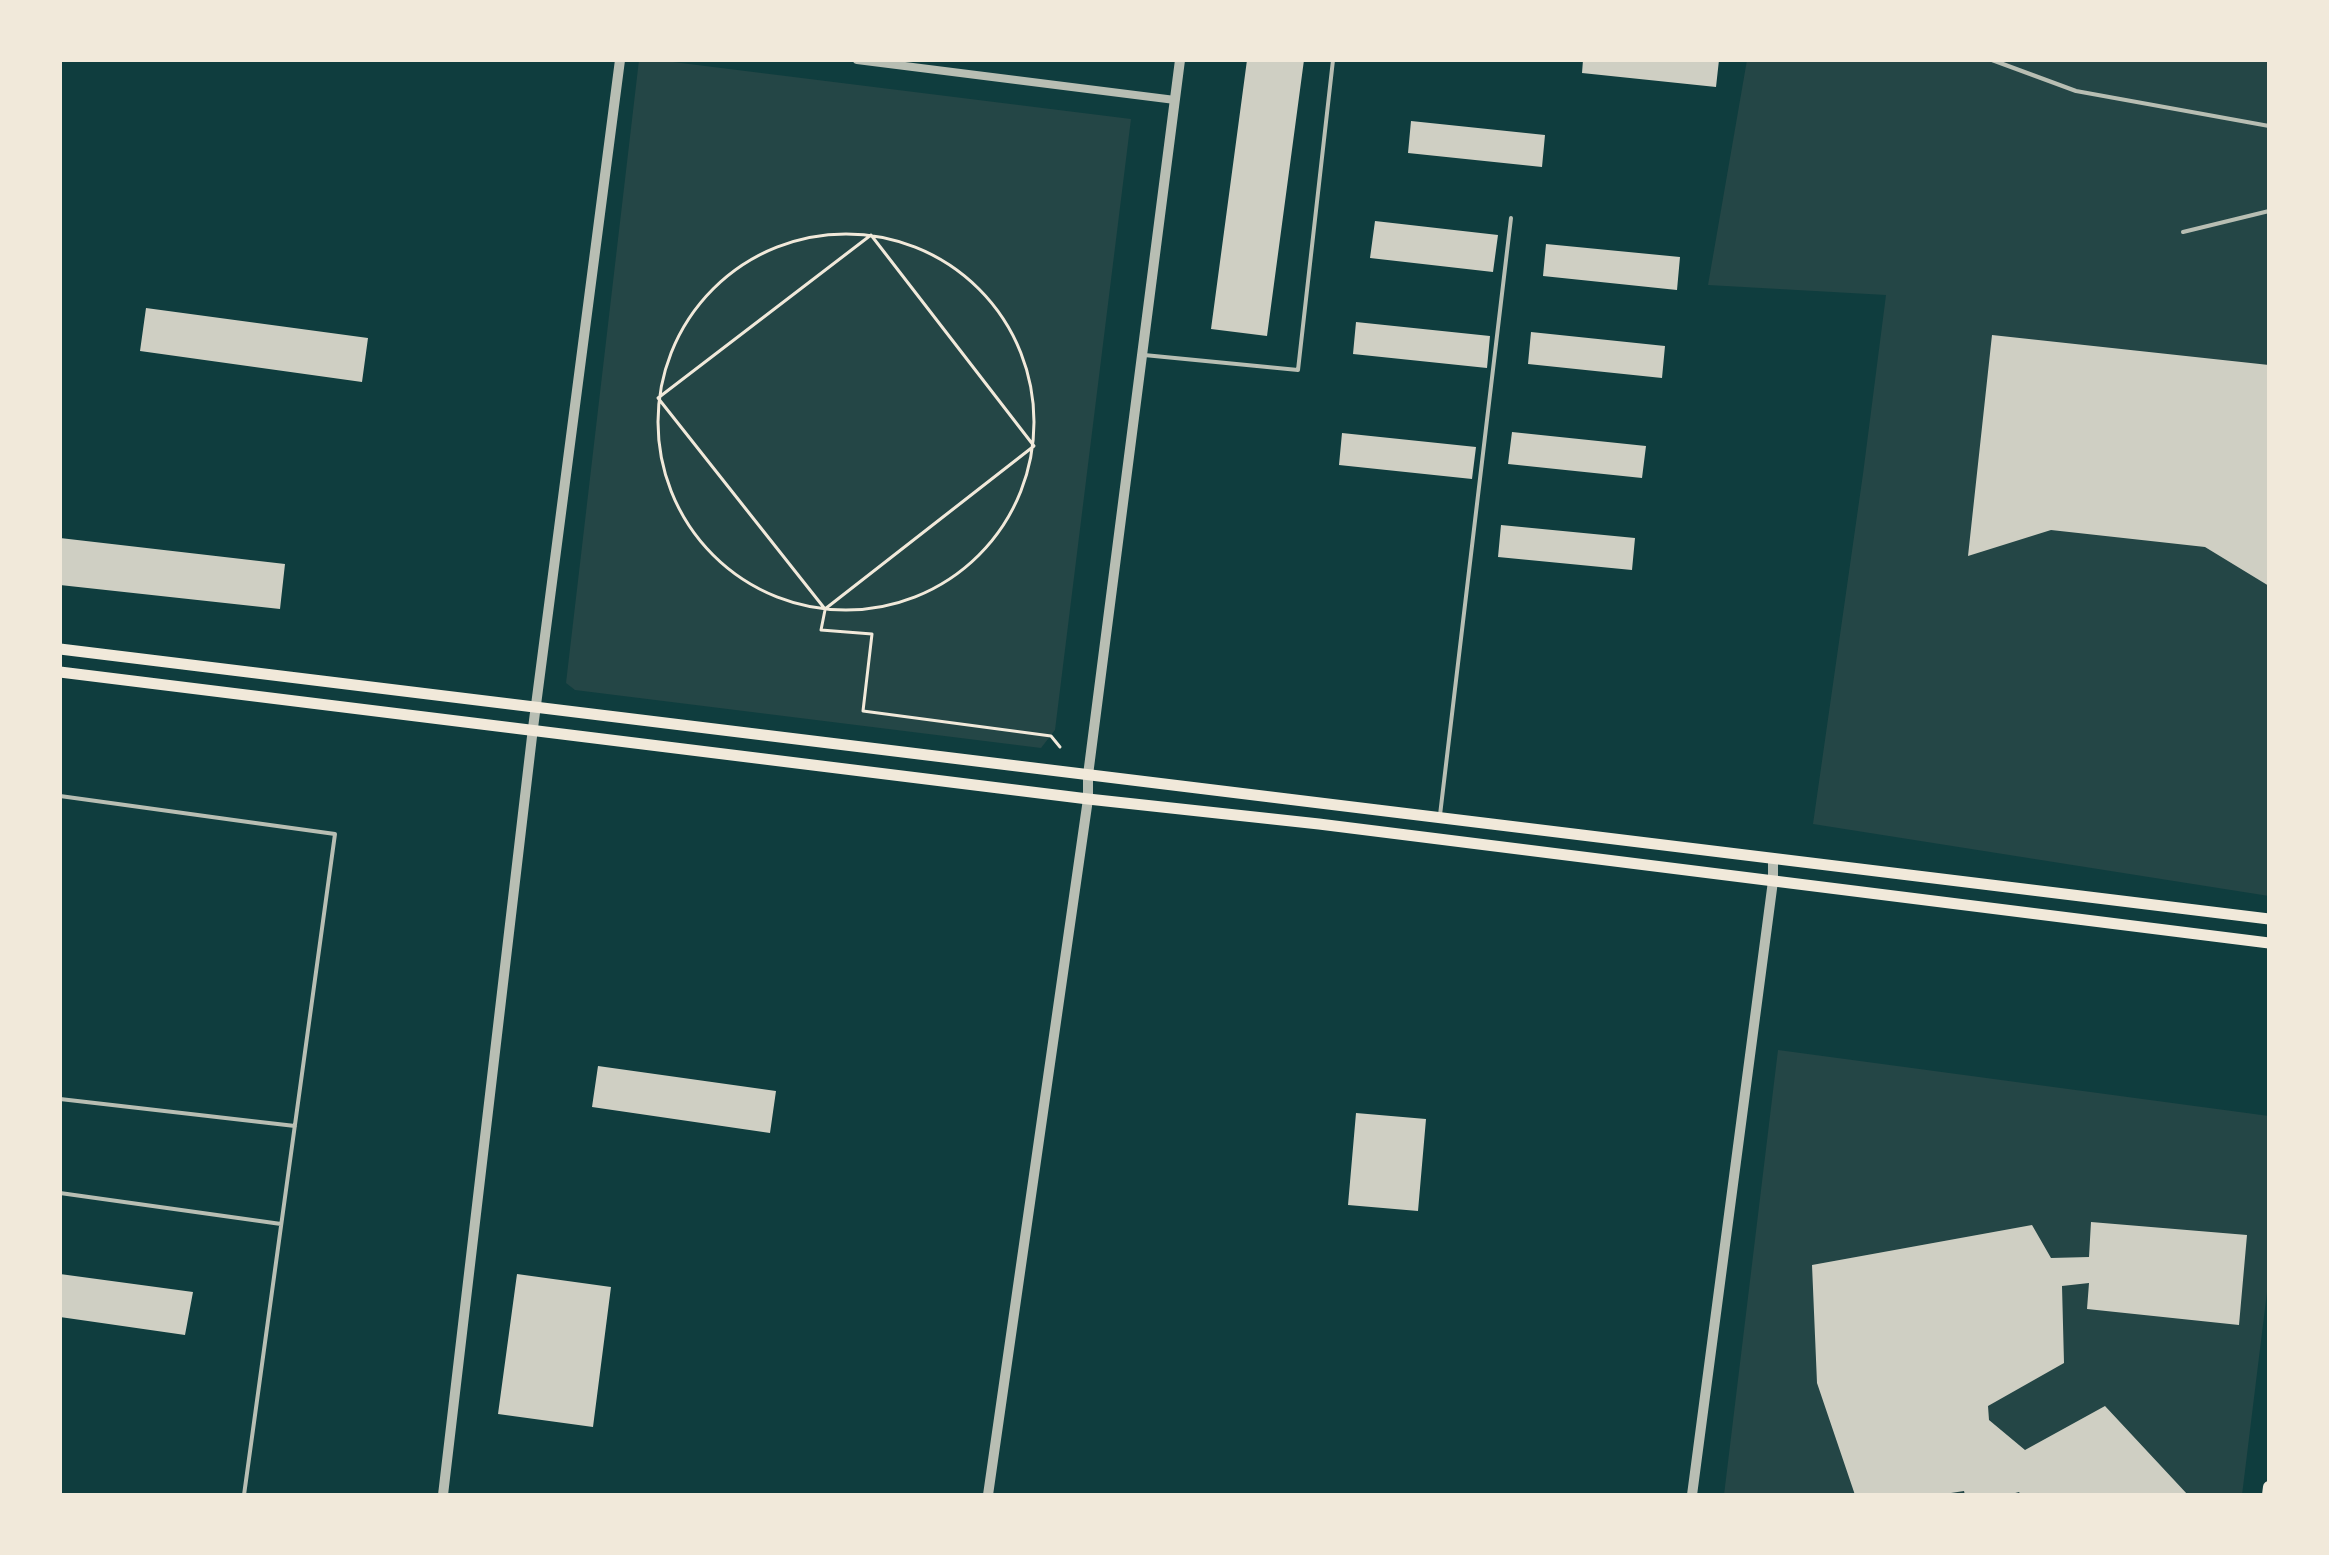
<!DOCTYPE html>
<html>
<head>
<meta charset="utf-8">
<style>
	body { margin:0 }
	#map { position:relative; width:2329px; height:1555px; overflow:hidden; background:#0f3d3e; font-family:Manrope,sans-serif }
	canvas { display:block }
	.frame { position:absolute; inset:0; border:62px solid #f1e9da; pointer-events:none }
</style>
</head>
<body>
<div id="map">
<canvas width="2329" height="1555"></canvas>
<div class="frame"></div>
</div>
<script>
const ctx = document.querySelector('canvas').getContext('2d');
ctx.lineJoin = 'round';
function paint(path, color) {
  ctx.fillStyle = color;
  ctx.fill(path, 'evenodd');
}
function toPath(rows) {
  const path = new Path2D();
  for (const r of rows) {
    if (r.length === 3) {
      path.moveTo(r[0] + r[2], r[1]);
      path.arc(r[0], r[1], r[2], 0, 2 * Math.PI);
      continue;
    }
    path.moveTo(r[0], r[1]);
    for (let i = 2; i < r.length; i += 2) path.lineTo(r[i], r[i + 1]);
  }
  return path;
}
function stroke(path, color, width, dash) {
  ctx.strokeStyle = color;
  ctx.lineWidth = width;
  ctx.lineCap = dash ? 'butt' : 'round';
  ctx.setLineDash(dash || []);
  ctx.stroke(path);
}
const green = toPath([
	[639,60,657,60,1131,119,1055,730,1041,748,575,690,566,683],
	[1747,60,2269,60,2269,896,1813,824,1863,474,1886,295,1708,285],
	[1778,1050,2269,1116,2269,1276,2242,1495,1724,1495]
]);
const building = toPath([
	[1247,60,1304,60,1267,336,1211,329],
	[1583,60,1719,60,1716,87,1582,73],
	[1411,121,1545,135,1542,167,1408,153],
	[1375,221,1498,235,1493,272,1370,258],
	[1546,244,1680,257,1677,290,1543,276],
	[146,308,368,338,362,382,140,351],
	[1356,322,1490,336,1487,368,1353,354],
	[1531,332,1665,346,1662,378,1528,364],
	[1992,335,2269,365,2269,586,2205,547,2051,530,1968,556],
	[1512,432,1646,446,1642,478,1508,464],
	[1342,433,1476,447,1472,479,1339,465],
	[1501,525,1635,538,1632,570,1498,557],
	[60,538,285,564,280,609,60,585],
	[598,1066,776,1091,770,1133,592,1107],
	[1356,1113,1426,1119,1418,1211,1348,1205],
	[2091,1222,2247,1235,2239,1325,2087,1309,2089,1283,2062,1286,2064,1363,1988,1406,1989,1420,2025,1450,2105,1406,2188,1495,2021,1495,2019,1492,2008,1495,1965,1495,1964,1491,1938,1495,1855,1495,1817,1383,1812,1265,2032,1225,2051,1258,2089,1257],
	[60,1274,193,1292,185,1335,60,1317],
	[517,1274,611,1287,593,1427,498,1414]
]);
const path = toPath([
	[846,422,188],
	[871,235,1034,446,825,609,658,398,871,235],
	[825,610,821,630,872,634,863,711,1051,736,1060,747]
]);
const service = toPath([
	[1992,60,2076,91,2269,126],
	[2183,232,2269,211],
	[1144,355,1298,370,1333,60],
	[60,796,335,834,244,1495],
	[1440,815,1511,218],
	[60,1099,295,1126],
	[60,1193,281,1224]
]);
const minor = toPath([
	[857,60,1175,100]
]);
const tertiary = toPath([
	[443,1495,533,728,620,60],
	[988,1495,1088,799,1088,775,1180,60],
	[1692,1495,1773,881,1773,859]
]);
const secondary = toPath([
	[60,649,2269,919],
	[60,672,1088,799,1319,824,2269,943]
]);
const primary = toPath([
	[2268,1495,2269,1487]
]);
paint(green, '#244646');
paint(building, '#cfcfc3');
stroke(path, '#f1e9da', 3);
stroke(service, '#b8beb3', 4);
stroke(minor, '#b8beb3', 8);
stroke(tertiary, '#b8beb3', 10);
stroke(secondary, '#f1e9da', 11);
stroke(primary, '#f1e9da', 12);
</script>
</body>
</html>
